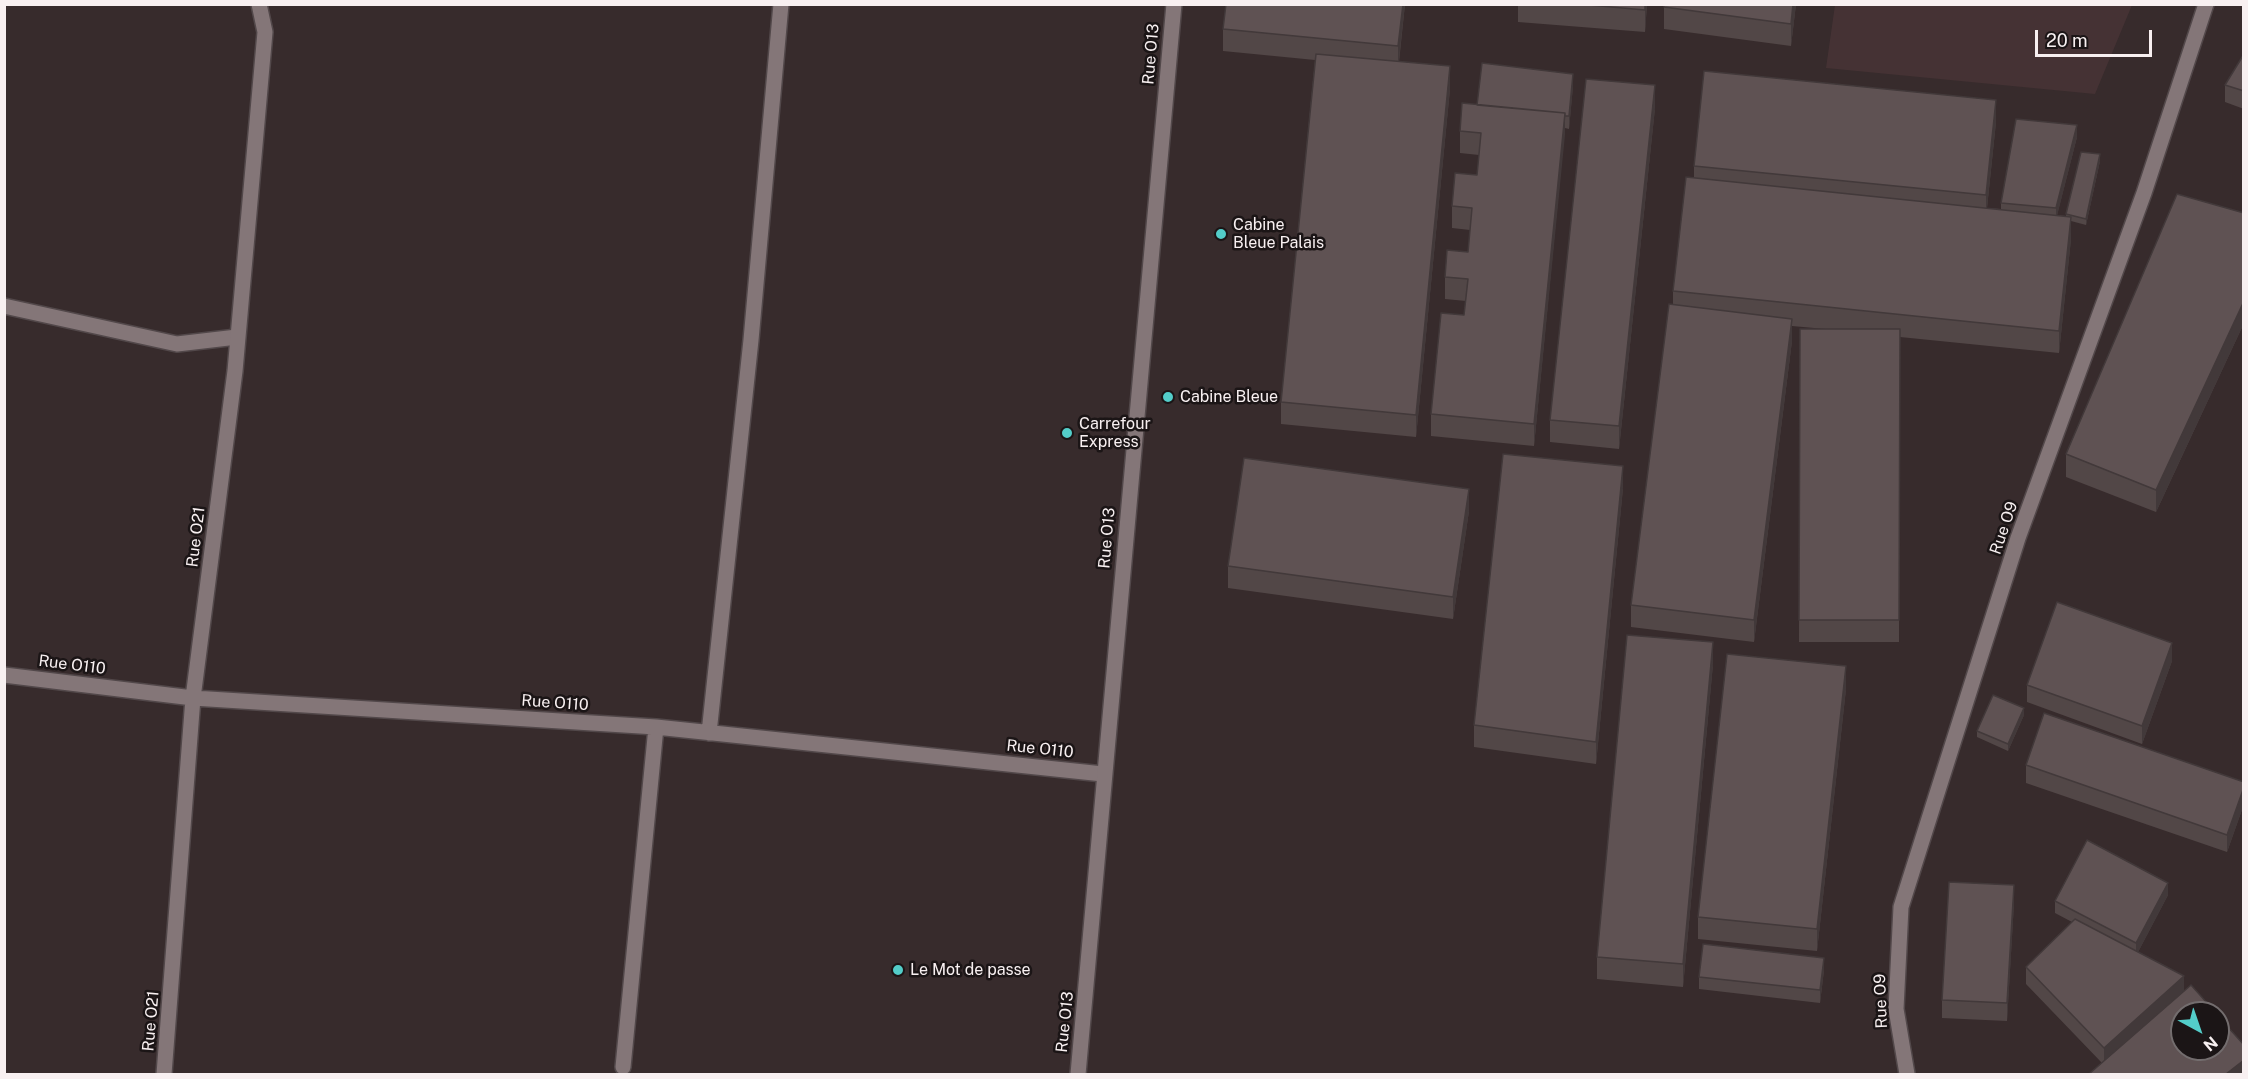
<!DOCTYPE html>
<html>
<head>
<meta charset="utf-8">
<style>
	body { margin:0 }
	#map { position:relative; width:2248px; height:1079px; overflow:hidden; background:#372b2c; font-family:"Public Sans",sans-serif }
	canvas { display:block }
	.frame { position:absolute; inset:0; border:6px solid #f8f0f1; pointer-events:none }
	.north { position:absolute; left:2170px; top:1001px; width:60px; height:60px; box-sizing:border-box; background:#1b1516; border:2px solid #736d6e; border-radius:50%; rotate:140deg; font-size:16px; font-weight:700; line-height:24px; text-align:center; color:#f8f0f1 }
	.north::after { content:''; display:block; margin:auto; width:21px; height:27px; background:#53cdc9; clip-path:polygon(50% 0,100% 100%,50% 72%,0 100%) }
	.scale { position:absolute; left:2035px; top:30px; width:117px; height:27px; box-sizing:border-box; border:3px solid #f8f0f1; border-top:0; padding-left:8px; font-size:18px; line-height:21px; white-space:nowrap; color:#f8f0f1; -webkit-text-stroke:4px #1b1516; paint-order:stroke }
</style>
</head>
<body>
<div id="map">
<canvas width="2248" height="1079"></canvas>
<div class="frame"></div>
<div class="north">N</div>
<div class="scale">20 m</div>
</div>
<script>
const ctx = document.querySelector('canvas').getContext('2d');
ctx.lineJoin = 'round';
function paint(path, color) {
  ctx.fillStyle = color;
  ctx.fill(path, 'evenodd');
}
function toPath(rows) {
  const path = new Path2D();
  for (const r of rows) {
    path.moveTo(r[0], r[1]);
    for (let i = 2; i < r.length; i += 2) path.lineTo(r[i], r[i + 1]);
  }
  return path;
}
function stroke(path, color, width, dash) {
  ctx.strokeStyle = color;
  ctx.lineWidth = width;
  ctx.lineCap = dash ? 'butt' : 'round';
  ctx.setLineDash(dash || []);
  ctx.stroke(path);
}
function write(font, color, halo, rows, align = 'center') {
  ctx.font = font + ' "Public Sans",sans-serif';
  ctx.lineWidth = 5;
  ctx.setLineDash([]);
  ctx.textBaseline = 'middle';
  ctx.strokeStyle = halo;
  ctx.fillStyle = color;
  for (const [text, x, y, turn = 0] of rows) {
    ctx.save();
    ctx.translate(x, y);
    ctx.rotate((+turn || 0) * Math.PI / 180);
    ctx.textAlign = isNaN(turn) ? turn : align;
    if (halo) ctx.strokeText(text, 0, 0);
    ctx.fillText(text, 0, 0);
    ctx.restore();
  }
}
const built = toPath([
	[1835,5,1835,4,2132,5,2095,94,1826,68]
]);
const lane = toPath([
	[4,306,177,344,237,337]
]);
const street = toPath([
	[4,675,193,698,656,727,1103,774],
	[709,733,751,340,781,4],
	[623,1067,656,727],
	[164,1074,193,698,235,371,265,32,259,4],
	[1907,1074,1896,1009,1901,907,2018,538,2144,193,2206,4]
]);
const secondary = toPath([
	[1078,1074,1174,4]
]);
const wall = toPath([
	[1226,4,1405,4,1399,62,1450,89,1416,437,1281,424,1281,402,1315,60,1223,51,1223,29],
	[1518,4,1647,4,1645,32,1518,22],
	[1664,4,1796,4,1791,46,1664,29],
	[2244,54,2244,109,2225,102,2225,85],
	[1573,86,1569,129,1565,128,1534,446,1431,436,1431,414,1464,315,1466,301,1445,299,1445,277,1468,252,1470,230,1452,228,1452,206,1477,175,1479,155,1460,153,1460,131],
	[1655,108,1619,449,1550,442,1550,420],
	[1996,122,1987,208,2001,209,2001,203,2077,137,2057,215,2066,216,2066,214,2100,161,2086,225,2071,221,2071,239,2059,353,1900,337,1899,642,1799,642,1800,329,1825,329,1792,326,1792,341,1754,642,1631,627,1631,605,1673,305,1673,291,1694,178,1694,166],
	[2244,213,2244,323,2156,512,2066,477,2066,454],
	[1623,488,1596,764,1474,747,1474,725],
	[1469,511,1453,619,1228,588,1228,566],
	[2172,661,2142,744,2027,702,2027,685],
	[1713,664,1683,987,1597,979,1597,957],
	[1846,689,1817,951,1698,939,1698,917],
	[2024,715,2008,751,1977,737,1977,731],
	[2026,765,2244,782,2244,804,2227,852,2026,783],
	[2168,895,2138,952,2184,976,2102,1063,2026,984,2026,967,2072,922,2055,913,2055,901],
	[2014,903,2007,1021,1942,1018,1942,1000],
	[1824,970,1820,1003,1699,989,1699,977]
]);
const shadedWall = toPath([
	[1403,4,1405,4,1398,68,1398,46],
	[1645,4,1647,4,1645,32],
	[1793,4,1796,4,1791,46,1791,24],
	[1450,66,1450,89,1416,437,1416,415],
	[1573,74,1573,86,1569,129,1569,116],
	[1655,85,1655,108,1619,449,1619,426],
	[1996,100,1996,122,1986,217,1986,195],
	[1565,113,1565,135,1534,446,1534,424],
	[2077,125,2077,137,2056,220,2056,208],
	[2100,154,2100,161,2086,225,2086,219],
	[2071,217,2071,239,2059,353,2059,331],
	[2244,301,2244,323,2156,512,2156,490],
	[1792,319,1792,341,1754,642,1754,620],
	[1623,466,1623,488,1596,764,1596,742],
	[1469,489,1469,511,1453,619,1453,597],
	[1713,642,1713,664,1683,987,1683,964],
	[2172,643,2172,661,2142,744,2142,726],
	[1846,666,1846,689,1817,951,1817,929],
	[2024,708,2024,715,2008,751,2008,744],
	[2244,787,2244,804,2227,852,2227,835],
	[2168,883,2168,895,2136,956,2136,943],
	[2014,885,2014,903,2007,1021,2007,1003],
	[1824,958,1824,970,1820,1003,1820,990],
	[2184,976,2184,994,2104,1065,2104,1048],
	[2244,1060,2244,1074,2226,1074]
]);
const building = toPath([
	[1226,4,1403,4,1398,46,1223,29,1226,4],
	[1578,4,1645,4,1645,10,1578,4],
	[1664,4,1793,4,1791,24,1664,7,1664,4],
	[1316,54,1450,66,1416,415,1281,402,1316,54],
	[2244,54,2244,91,2225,85,2244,54],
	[1482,63,1573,74,1569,116,1565,116,1565,113,1477,105,1482,63],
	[1704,71,1996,100,1986,195,1694,166,1704,71],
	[1586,79,1655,85,1619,426,1550,420,1586,79],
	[1462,103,1565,113,1534,424,1431,414,1441,313,1464,315,1468,279,1445,277,1447,250,1468,252,1472,208,1452,206,1455,173,1477,175,1481,133,1460,131,1462,103],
	[2016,119,2077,125,2056,208,2001,203,2016,119],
	[2081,152,2100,154,2086,219,2066,214,2081,152],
	[1686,177,2071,217,2059,331,1673,291,1686,177],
	[2177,194,2244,213,2244,301,2156,490,2066,454,2177,194],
	[1669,304,1792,319,1754,620,1631,605,1669,304],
	[1800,329,1900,329,1899,620,1799,620,1800,329],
	[1503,454,1623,466,1596,742,1474,725,1503,454],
	[1244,458,1469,489,1453,597,1228,566,1244,458],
	[2057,602,2172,643,2142,726,2027,685,2057,602],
	[1627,635,1713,642,1683,964,1597,957,1627,635],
	[1727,654,1846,666,1817,929,1698,917,1727,654],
	[1993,695,2024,708,2008,744,1977,731,1993,695],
	[2044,713,2244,782,2244,787,2227,835,2026,765,2044,713],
	[2087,840,2168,883,2136,943,2055,901,2087,840],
	[1949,882,2014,885,2007,1003,1942,1000,1949,882],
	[2075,919,2184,976,2104,1048,2026,967,2075,919],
	[1703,944,1824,958,1820,990,1699,977,1703,944],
	[2191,985,2216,1013,2182,1013,2182,1049,2218,1049,2218,1016,2244,1045,2244,1060,2226,1074,2089,1074,2191,985]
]);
const markers = [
	[1221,234,6,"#53cdc9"],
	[1168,397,6,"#53cdc9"],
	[1067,433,6,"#53cdc9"],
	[898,970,6,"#53cdc9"]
];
const streetNames = [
	["Rue O13",1151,54,-85],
	["Rue O9",2004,528,-71],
	["Rue O21",196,537,-83],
	["Rue O13",1107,538,-85],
	["Rue O110",72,665,7],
	["Rue O110",555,703,4],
	["Rue O110",1040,749,6],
	["Rue O9",1881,1001,-92],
	["Rue O21",151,1021,-85],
	["Rue O13",1065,1022,-84]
];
const poiNames = [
	["Cabine",1233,225],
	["Bleue Palais",1233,243],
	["Cabine Bleue",1180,397],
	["Carrefour",1079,424],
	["Express",1079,442],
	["Le Mot de passe",910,970]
];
paint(built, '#453234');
stroke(lane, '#52484a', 18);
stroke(street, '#52484a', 18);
stroke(secondary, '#52484a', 18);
stroke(lane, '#847678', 15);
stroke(street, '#847678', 15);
stroke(secondary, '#847678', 15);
paint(wall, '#524747');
paint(shadedWall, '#42393a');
paint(building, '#5f5253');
stroke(building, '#42393a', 1.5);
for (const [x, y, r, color] of markers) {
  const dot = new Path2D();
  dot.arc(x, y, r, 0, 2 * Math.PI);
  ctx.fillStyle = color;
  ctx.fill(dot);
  stroke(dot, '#1b1516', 2);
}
write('16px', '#f8f0f1', '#1b1516', streetNames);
write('16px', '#f8f0f1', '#1b1516', poiNames, 'left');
</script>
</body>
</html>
